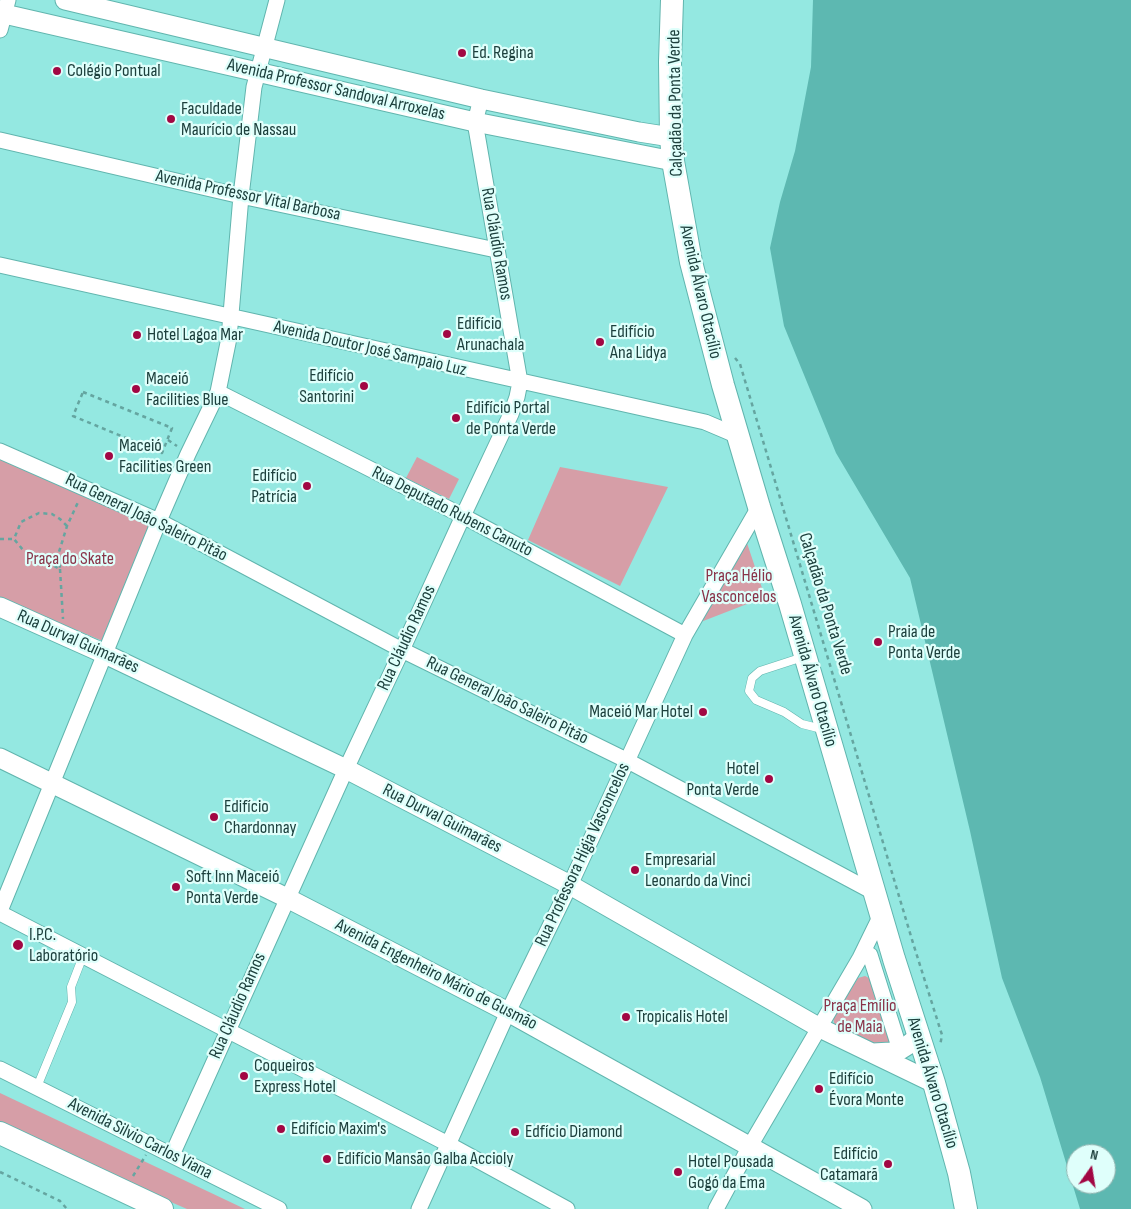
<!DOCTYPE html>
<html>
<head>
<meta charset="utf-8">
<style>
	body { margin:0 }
	#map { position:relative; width:1131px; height:1209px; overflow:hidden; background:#94e8e1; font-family:"Sofia Sans Condensed",sans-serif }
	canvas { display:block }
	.north { position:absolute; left:1066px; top:1144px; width:50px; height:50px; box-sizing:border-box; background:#dffffb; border:1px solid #91b3af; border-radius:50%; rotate:13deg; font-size:14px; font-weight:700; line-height:20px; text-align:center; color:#1d403d }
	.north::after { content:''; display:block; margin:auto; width:18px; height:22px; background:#a20743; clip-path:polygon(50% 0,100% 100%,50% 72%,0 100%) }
</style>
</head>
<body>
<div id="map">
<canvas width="1131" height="1209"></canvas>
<div class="north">N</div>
</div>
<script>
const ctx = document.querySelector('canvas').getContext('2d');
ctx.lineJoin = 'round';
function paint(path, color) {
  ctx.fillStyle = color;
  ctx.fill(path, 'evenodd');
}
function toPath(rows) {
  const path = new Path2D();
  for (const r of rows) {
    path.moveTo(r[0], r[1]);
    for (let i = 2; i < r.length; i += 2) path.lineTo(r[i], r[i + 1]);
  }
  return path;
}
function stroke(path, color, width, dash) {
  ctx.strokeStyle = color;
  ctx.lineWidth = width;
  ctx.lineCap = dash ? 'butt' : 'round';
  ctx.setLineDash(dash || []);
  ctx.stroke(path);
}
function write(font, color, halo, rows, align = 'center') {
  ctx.font = font + ' "Sofia Sans Condensed",sans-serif';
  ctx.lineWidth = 4.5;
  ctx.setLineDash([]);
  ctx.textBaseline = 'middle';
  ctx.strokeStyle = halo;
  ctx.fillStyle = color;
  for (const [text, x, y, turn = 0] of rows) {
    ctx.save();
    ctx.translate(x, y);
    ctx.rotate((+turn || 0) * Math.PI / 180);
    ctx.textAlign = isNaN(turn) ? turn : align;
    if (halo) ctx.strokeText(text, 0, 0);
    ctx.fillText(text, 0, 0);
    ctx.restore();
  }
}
const green = toPath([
	[417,457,459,479,449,499,406,478],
	[0,459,153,526,105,642,0,598],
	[560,467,668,487,620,586,528,540],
	[745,537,765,597,693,625],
	[865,976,871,979,890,1042,888,1049,881,1052,835,1027,833,1018,858,978],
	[0,1093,245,1209,187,1209,0,1128]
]);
const water = toPath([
	[813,0,1131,0,1131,1209,1080,1209,1040,1077,1002,978,970,831,910,578,836,453,784,326,770,248,780,202,795,151,811,67],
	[1076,1154,1106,1154,1106,1184,1076,1184]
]);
const path = toPath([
	[735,358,740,364,913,943,942,1035,940,1046],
	[83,392,172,428,162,453,73,416,83,392],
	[168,440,177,446],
	[67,526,60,519,52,514,39,513,21,522,14,539,23,550,60,569,59,552,67,526,79,500],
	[0,539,14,539],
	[60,569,63,619],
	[0,1172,60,1201,67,1209],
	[133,1176,146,1155]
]);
const service = toPath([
	[803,657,760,671,752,678,749,691,756,700,784,712,802,724,822,729],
	[37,1087,72,1002,71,987,83,956]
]);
const minor = toPath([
	[0,30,8,0],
	[0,140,241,196,496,250],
	[0,265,705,422,738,436],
	[218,392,463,516,685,635],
	[0,451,159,521,402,650,628,761,875,893],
	[0,911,159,521,188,454,218,392,229,338,241,196,254,87,277,0],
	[0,913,448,1144,567,1209],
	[870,955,900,1050],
	[0,1069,279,1209],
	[172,1155,346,769,402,650,463,516,511,414,517,397,520,382,475,122,481,99],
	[419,1209,508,1012,570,885,685,635,759,507],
	[716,1209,750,1146,860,958,881,915]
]);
const tertiary = toPath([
	[65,0,481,99,639,132,671,137],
	[0,13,475,122,673,161],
	[0,607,105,654,346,769,570,885,820,1028,934,1083],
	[0,758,287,898,508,1012,862,1209],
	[873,1053,891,1052,900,1050,908,1045,919,1036]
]);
const primary = toPath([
	[672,0,670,62,671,137,673,161,691,262,723,385,759,507,790,604,894,959,934,1083,959,1173,966,1209],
	[0,1133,162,1209]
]);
const markers = [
	[462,53,5,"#a20743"],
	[57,71,5,"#a20743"],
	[171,119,5,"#a20743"],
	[447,334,5,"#a20743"],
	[137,335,5,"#a20743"],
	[600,342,5,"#a20743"],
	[364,386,5,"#a20743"],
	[136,389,5,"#a20743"],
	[456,418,5,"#a20743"],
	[109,456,5,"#a20743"],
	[307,486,5,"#a20743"],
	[878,642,5,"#a20743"],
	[703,712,5,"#a20743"],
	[769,779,5,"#a20743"],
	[214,817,5,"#a20743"],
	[635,870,5,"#a20743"],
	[176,887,5,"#a20743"],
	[18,945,6,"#a20743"],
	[626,1017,5,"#a20743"],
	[244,1076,5,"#a20743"],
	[819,1089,5,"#a20743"],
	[281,1129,5,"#a20743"],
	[515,1132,5,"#a20743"],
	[327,1159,5,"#a20743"],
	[888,1164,5,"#a20743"],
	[678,1172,5,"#a20743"]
];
const poiNames = [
	["Ed. Regina",472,53],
	["Colégio Pontual",67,71],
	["Faculdade",181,109],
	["Maurício de Nassau",181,130],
	["Edifício",457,324],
	["Arunachala",457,345],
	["Edifício",610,332],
	["Ana Lidya",610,353],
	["Hotel Lagoa Mar",147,335],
	["Edifício",354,376,"right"],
	["Santorini",354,397,"right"],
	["Maceió",146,379],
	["Facilities Blue",146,400],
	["Edifício Portal",466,408],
	["de Ponta Verde",466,429],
	["Maceió",119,446],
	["Facilities Green",119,467],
	["Edifício",297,476,"right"],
	["Patrícia",297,497,"right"],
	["Praia de",888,632],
	["Ponta Verde",888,653],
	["Maceió Mar Hotel",693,712,"right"],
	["Hotel",759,769,"right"],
	["Ponta Verde",759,790,"right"],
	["Edifício",224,807],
	["Chardonnay",224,828],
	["Empresarial",645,860],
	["Leonardo da Vinci",645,881],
	["Soft Inn Maceió",186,877],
	["Ponta Verde",186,898],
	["I.P.C.",29,935],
	["Laboratório",29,956],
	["Tropicalis Hotel",636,1017],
	["Coqueiros",254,1066],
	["Express Hotel",254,1087],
	["Edifício",829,1079],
	["Évora Monte",829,1100],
	["Edifício Maxim's",291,1129],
	["Edfício Diamond",525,1132],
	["Edifício",878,1154,"right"],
	["Catamarã",878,1175,"right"],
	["Edifício Mansão Galba Accioly",337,1159],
	["Hotel Pousada",688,1162],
	["Gogó da Ema",688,1183]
];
const streetNames = [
	["Avenida Professor Sandoval Arroxelas",336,90,13],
	["Calçadão da Ponta Verde",676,103,-91],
	["Avenida Professor Vital Barbosa",248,196,12],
	["Rua Cláudio Ramos",496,244,80],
	["Avenida Álvaro Otacílio",700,292,77],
	["Avenida Doutor José Sampaio Luz",370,349,13],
	["Rua Deputado Rubens Canuto",452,512,27],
	["Rua General João Saleiro Pitão",146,518,26],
	["Calçadão da Ponta Verde",825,604,73],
	["Rua Cláudio Ramos",407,638,-65],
	["Rua Durval Guimarães",78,642,24],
	["Avenida Álvaro Otacílio",812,681,74],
	["Rua General João Saleiro Pitão",507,701,26],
	["Rua Durval Guimarães",442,819,27],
	["Rua Professora Higia Vasconcelos",583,855,-65],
	["Avenida Engenheiro Mário de Gusmão",436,975,27],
	["Rua Cláudio Ramos",238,1006,-66],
	["Avenida Álvaro Otacílio",932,1083,73],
	["Avenida Silvio Carlos Viana",140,1139,27]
];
const parkNames = [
	["Praça do Skate",70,559],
	["Praça Hélio",739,576],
	["Vasconcelos",739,597],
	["Praça Emílio",860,1006],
	["de Maia",860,1027]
];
paint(green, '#d69ea7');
paint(water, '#5db8b1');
stroke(service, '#61b5ae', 9);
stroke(minor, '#61b5ae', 17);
stroke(tertiary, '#61b5ae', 21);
stroke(primary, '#61b5ae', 24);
stroke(path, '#65a5a0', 2.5, [4, 4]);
stroke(service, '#fff', 8);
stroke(minor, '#fff', 15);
stroke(tertiary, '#fff', 19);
stroke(primary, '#fff', 22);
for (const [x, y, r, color] of markers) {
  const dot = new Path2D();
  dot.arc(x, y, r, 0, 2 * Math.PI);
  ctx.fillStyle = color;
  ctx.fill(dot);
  stroke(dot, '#dffffb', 2);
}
write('18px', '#1d403d', '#dffffb', poiNames, 'left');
write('18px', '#1d403d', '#dffffb', streetNames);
write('18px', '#893348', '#dffffb', parkNames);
</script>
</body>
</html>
